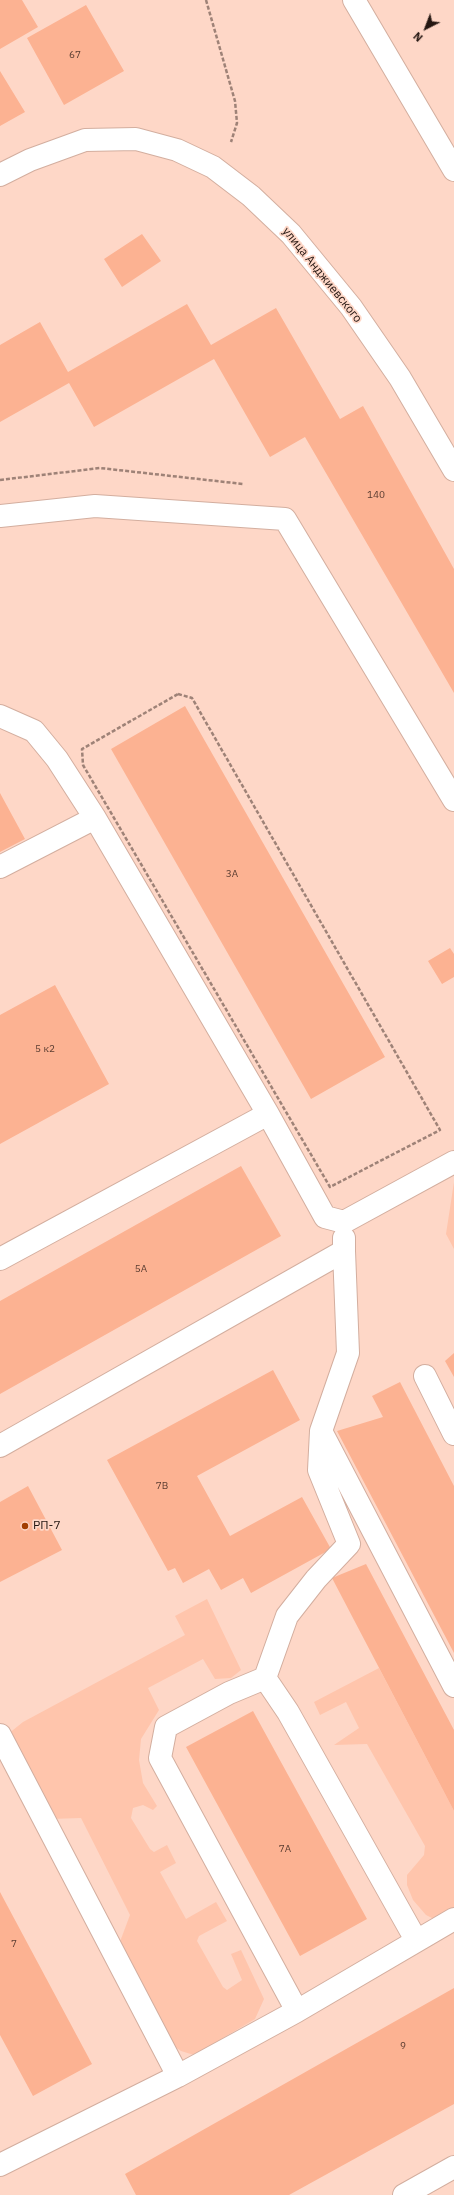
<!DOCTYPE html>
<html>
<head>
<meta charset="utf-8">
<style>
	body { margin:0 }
	#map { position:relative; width:454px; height:2195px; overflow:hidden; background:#fed7c7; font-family:"IBM Plex Sans",sans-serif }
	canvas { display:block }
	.north { position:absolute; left:406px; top:8px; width:40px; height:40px; -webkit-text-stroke:3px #fed7c7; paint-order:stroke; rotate:222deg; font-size:11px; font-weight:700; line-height:16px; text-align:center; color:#241611 }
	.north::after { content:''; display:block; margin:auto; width:14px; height:18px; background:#241611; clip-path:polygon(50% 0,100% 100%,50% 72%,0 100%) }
</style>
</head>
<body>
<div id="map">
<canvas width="454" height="2195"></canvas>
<div class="north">N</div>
</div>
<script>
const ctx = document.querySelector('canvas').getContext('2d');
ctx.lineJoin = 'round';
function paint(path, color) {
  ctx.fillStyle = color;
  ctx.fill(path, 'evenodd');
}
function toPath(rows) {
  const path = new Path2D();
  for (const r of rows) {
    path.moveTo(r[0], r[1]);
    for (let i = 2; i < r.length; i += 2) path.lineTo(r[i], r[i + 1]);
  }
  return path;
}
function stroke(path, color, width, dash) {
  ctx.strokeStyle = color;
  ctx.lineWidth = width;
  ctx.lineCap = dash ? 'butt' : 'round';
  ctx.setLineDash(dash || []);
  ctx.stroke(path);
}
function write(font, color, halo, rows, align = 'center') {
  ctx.font = font + ' "IBM Plex Sans",sans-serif';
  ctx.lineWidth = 3.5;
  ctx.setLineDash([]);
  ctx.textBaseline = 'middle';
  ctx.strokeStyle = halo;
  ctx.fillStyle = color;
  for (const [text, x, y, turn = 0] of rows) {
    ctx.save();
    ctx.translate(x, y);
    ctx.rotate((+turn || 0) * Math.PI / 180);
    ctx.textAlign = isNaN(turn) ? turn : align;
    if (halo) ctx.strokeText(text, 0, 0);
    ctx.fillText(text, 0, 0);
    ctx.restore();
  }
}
const green = toPath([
	[454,1182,454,1249,446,1234],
	[207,1599,241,1670,231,1678,215,1679,203,1659,148,1688,159,1710,141,1739,139,1760,143,1783,157,1806,153,1810,143,1805,133,1808,131,1818,150,1849,154,1852,167,1845,176,1863,160,1872,186,1919,216,1902,227,1921,199,1936,197,1941,223,1987,227,1990,242,1980,231,1954,241,1950,264,1999,255,2019,194,2055,181,2051,174,2046,118,1947,130,1915,81,1818,50,1819,8,1734,23,1722,185,1635,175,1616],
	[379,1668,454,1811,454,1911,438,1921,426,1915,413,1900,407,1885,407,1875,424,1855,425,1846,367,1744,334,1745,359,1728,346,1702,320,1715,314,1702]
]);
const building = toPath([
	[0,0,22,0,38,27,0,49],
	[86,5,124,71,64,105,27,38],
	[0,71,25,112,0,126],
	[142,234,161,261,122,287,104,259],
	[187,304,211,345,276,308,340,419,363,406,454,569,454,693,305,437,270,457,214,359,94,427,69,383,0,422,0,345,40,322,68,372],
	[185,706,385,1057,311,1099,111,749],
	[0,793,25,839,0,852],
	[450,948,454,954,454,977,442,984,428,961],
	[55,985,109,1084,0,1144,0,1015],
	[241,1166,281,1236,0,1394,0,1301],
	[454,1353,454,1377,445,1361],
	[273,1370,300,1420,197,1476,230,1536,302,1497,331,1549,251,1593,243,1578,221,1590,209,1569,183,1583,175,1568,168,1571,107,1460],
	[400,1382,454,1486,454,1653,337,1431,383,1417,372,1396],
	[28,1486,62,1550,0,1582,0,1502],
	[366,1564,454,1730,454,1811,332,1578],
	[253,1711,367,1919,300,1956,186,1747],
	[0,1892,92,2064,33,2096,0,2035],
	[454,1988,454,2104,289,2195,136,2195,125,2174]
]);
const path = toPath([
	[206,0,235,101,237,123,231,142],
	[0,480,100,468,243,484],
	[178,694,192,698,440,1130,330,1187,83,765,82,749,178,694]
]);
const minor = toPath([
	[354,0,454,170],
	[0,175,30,160,85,140,136,139,177,150,213,167,251,196,291,234,351,307,400,378,454,470],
	[0,516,95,506,285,519,454,800],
	[0,716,34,731,57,759,95,818,0,867],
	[95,818,268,1114,325,1217,344,1222,454,1162],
	[0,1259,268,1114],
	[425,1376,454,1434],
	[321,1431,454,1686],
	[0,1446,344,1251,344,1238],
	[265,1678,287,1616,316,1579,349,1544,319,1470,321,1431,348,1353,344,1251],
	[0,1735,178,2076,0,2165],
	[297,2011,160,1758,166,1727,229,1693,265,1678,288,1712,416,1940],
	[178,2076,297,2011,454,1919],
	[404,2195,454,2167]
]);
const markers = [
	[25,1526,4,"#a23f02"]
];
const numberNames = [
	["67",75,55],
	["140",376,495],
	["3А",232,874],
	["5 к2",45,1049],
	["5А",141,1269],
	["7В",162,1486],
	["7А",285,1849],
	["7",14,1944],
	["9",403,2046]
];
const streetNames = [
	["улица Анджиевского",322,275,51]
];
const poiNames = [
	["РП-7",33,1526]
];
paint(green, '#ffc5ac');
paint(building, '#fcb292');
stroke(minor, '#d3ae9f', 24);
stroke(path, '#9e8277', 2.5, [4, 2]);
stroke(minor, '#fff', 22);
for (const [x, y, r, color] of markers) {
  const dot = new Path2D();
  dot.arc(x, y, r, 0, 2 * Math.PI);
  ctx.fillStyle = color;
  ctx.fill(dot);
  stroke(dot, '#fed7c7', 1.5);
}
write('10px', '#5a3d31', null, numberNames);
write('12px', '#241611', '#fed7c7', streetNames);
write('12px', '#241611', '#fed7c7', poiNames, 'left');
</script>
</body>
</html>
